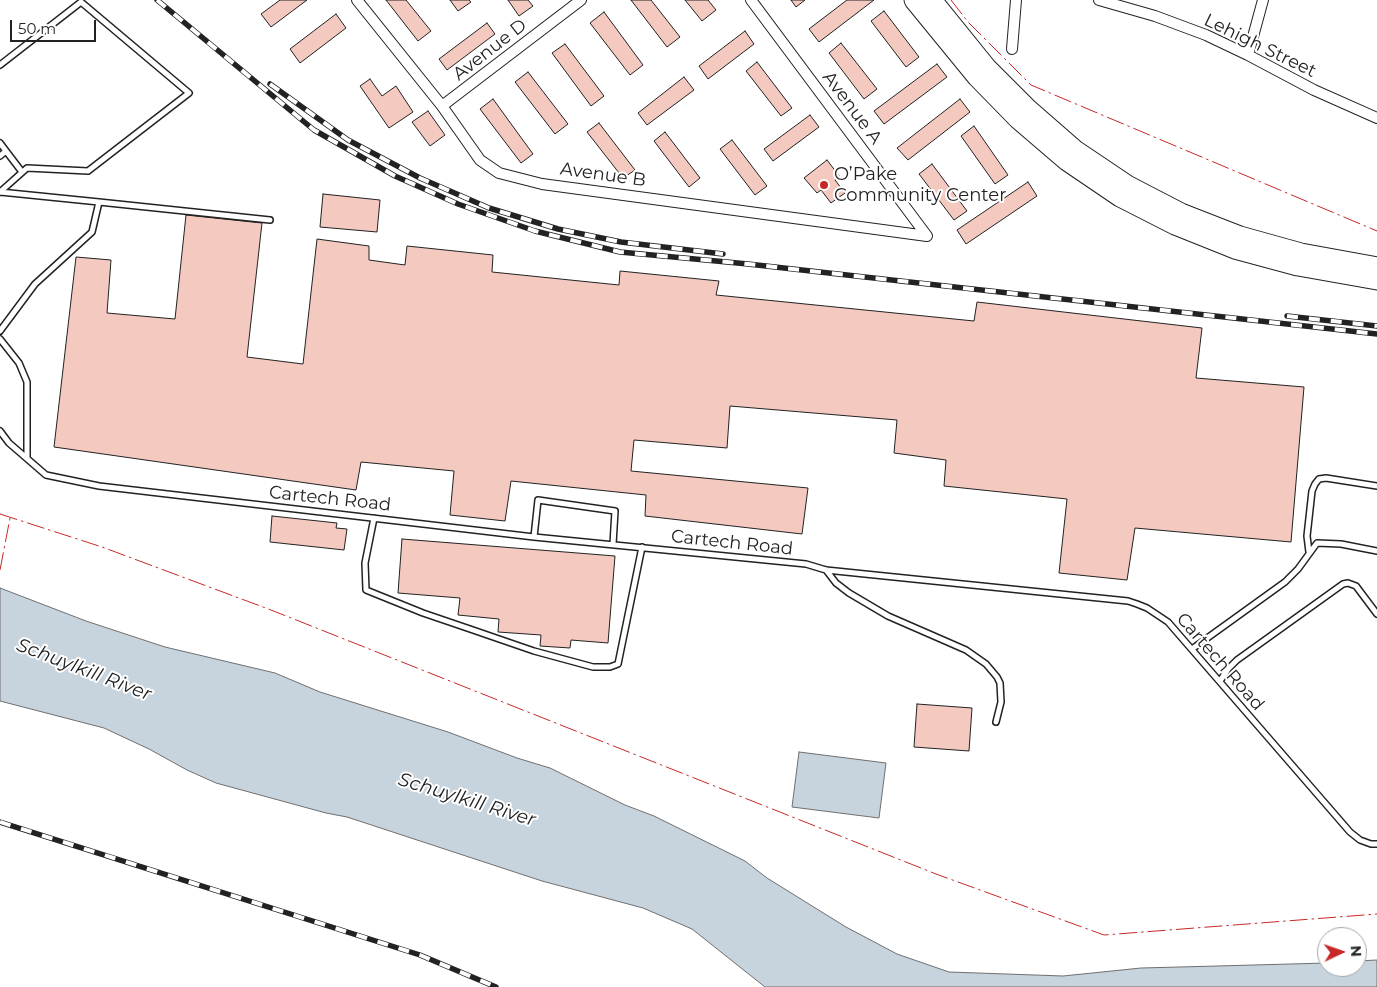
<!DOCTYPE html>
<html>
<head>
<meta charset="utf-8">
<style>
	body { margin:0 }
	#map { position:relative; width:1377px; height:987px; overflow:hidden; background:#fff; font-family:Montserrat,sans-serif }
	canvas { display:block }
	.north { position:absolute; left:1317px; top:927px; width:50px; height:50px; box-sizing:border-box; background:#fff; border:1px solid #a7a7a7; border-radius:50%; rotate:87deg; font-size:14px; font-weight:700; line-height:20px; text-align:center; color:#222 }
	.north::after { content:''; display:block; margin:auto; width:18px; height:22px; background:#c62828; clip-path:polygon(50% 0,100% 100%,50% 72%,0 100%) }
	.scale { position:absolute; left:10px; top:20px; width:86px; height:22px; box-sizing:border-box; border:2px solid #222; border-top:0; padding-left:6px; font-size:15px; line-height:18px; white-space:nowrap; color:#222; -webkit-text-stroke:4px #fff; paint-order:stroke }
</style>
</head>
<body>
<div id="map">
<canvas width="1377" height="987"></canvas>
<div class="north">N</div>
<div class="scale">50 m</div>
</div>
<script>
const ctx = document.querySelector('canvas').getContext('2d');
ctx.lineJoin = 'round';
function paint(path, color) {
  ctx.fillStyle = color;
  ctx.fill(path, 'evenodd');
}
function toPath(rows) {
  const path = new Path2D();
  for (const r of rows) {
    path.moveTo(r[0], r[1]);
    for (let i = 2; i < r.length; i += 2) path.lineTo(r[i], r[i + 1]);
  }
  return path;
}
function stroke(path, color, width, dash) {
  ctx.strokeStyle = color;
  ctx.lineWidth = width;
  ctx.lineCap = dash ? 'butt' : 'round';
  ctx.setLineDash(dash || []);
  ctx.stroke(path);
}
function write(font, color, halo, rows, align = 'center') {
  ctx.font = font + ' Montserrat,sans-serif';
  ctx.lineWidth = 4;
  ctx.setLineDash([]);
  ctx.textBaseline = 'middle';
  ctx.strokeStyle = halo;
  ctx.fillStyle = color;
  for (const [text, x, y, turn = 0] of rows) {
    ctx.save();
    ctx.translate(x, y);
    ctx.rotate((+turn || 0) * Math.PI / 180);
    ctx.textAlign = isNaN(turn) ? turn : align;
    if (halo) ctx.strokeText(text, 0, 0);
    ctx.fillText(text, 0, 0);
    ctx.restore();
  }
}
const water = toPath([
	[0,588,86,621,165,647,275,673,320,692,448,732,517,758,550,768,625,805,654,816,745,861,767,878,846,927,897,954,949,972,1063,976,1141,968,1217,966,1327,963,1327,967,1357,967,1357,961,1377,960,1377,987,765,987,692,929,643,908,542,881,347,817,326,813,216,783,187,770,149,749,104,728,0,701,0,588],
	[799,752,886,763,879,818,792,807,799,752]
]);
const building = toPath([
	[280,0,307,0,271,27,261,14,280,0],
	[386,0,406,0,431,31,418,41,386,0],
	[450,0,469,0,471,2,458,11,450,0],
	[508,0,528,0,533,6,519,16,508,0],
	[631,0,651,0,680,37,667,47,631,0],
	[685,0,708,0,716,10,702,21,685,0],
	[791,0,805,0,796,7,791,0],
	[847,0,874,0,819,42,809,29,847,0],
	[884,11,919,57,906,67,871,21,884,11],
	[604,12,643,65,630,75,590,23,604,12],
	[336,14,346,28,300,63,290,49,336,14],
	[487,23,495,34,447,70,439,59,487,23],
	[745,31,754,44,708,79,699,66,745,31],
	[841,43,877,89,864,99,829,53,841,43],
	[565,44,604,96,591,106,552,53,565,44],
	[757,62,792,108,781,116,746,71,757,62],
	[937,64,947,77,884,124,874,111,937,64],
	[528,72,568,124,555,134,515,82,528,72],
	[684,77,694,90,647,125,638,113,684,77],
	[370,79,382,96,396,86,413,112,389,128,360,86,370,79],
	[493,99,533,154,521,163,480,109,493,99],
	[960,99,970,112,908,160,897,148,960,99],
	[428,111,445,135,430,146,412,122,428,111],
	[810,115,819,127,773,161,764,149,810,115],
	[599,123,635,170,623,178,587,132,599,123],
	[974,126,1008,175,995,184,961,136,974,126],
	[665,132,700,178,689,187,654,141,665,132],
	[732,140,767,186,755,195,720,149,732,140],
	[827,160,840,177,835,180,845,193,831,203,821,190,817,193,804,178,827,160],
	[932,164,967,211,954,220,919,174,932,164],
	[1028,182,1037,196,966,244,957,230,1028,182],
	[323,194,380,200,377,232,320,227,323,194],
	[186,215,262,223,247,357,303,364,317,239,369,246,369,260,405,265,407,246,493,255,492,272,619,285,620,271,719,281,716,295,974,321,977,302,1202,328,1196,378,1304,387,1291,542,1135,528,1127,580,1059,573,1067,499,944,486,946,460,894,453,897,420,730,406,727,448,634,440,631,471,808,488,802,534,645,516,646,495,511,481,505,521,450,515,454,471,361,462,356,490,54,447,76,257,111,260,107,313,175,319,186,215],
	[272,516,337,523,336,528,347,529,344,550,270,542,272,516],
	[402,539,615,556,608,643,571,640,570,648,540,646,541,635,498,632,499,619,458,615,460,598,398,593,402,539],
	[917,704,972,708,969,751,914,747,917,704]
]);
const lane = toPath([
	[0,65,81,2,189,93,88,171,27,168,0,192],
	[0,143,6,151],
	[0,156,6,151,22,172],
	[0,192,99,202,92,232,35,284,0,331],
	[99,202,270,220],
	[0,339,19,363,27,382,27,458],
	[0,431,9,443,46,475,99,486,534,537,806,564,826,570,1128,601,1137,604,1147,608,1168,622,1350,832,1360,840,1371,844,1377,844],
	[374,518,365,563,366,590,423,613,470,629,534,651,593,667,610,667,618,664,642,547],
	[534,537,538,500,615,511,613,544],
	[1309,552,1307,536,1312,491,1315,484,1319,479,1326,478,1377,486],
	[826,570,836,583,849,593,888,616,966,650,986,664,997,677,1000,683,1001,702,996,722],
	[1192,649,1285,582,1298,569,1317,543,1341,544,1377,551],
	[1220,681,1228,669,1237,660,1343,584,1348,583,1356,586,1377,614]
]);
const street = toPath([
	[357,0,442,106,480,160,499,173,542,184,927,236],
	[751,0,927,236],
	[1099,0,1155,16,1206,35,1248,55,1314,90,1377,118],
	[1012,49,1016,0],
	[1248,55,1263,0],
	[442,106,581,0]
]);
const highway = toPath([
	[914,0,977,77,1018,119,1067,161,1120,197,1175,225,1235,249,1298,266,1377,280],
	[932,0,987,68,1028,109,1075,150,1127,185,1181,213,1240,236,1301,253,1377,267]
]);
const rail = toPath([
	[157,0,314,130,395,176,458,204,535,231,620,252,748,264,1377,334],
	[270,84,348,140,420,178,489,208,558,229,621,242,723,254],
	[1287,316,1377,326],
	[0,822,420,955,496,987]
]);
const power = toPath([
	[951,0,968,22,1031,85,1377,231],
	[0,514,102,547,271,610,936,874,1104,935,1377,914],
	[0,570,10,518]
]);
const markers = [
	[824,185,5,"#c62828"]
];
const streetNames = [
	["Lehigh Street",1260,46,26],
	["Avenue D",490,50,-38],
	["Avenue A",852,108,53],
	["Avenue B",603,175,8],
	["Cartech Road",330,499,6],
	["Cartech Road",732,543,6],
	["Cartech Road",1220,662,49]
];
const poiNames = [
	["O’Pake",834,175],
	["Community Center",834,196]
];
const waterNames = [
	["Schuylkill River",84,670,21],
	["Schuylkill River",467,800,17]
];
paint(water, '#c7d3dd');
stroke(water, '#6f6f6f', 1);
paint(building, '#f3c9c0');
stroke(building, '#222', 1);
stroke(lane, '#222', 8);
stroke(street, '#222', 12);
stroke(highway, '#222', 21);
stroke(lane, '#fff', 5);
stroke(street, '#fff', 10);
stroke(highway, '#fff', 19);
stroke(rail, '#222', 5.5);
stroke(rail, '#fff', 4, [11]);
stroke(power, '#c62828', 1, [18, 4, 2.5, 4]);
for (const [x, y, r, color] of markers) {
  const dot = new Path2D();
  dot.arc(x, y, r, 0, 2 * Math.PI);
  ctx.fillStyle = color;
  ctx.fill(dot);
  stroke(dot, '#fff', 2);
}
write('18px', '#222', '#fff', streetNames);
write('18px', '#222', '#fff', poiNames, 'left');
write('italic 19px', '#222', '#fff', waterNames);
</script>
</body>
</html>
